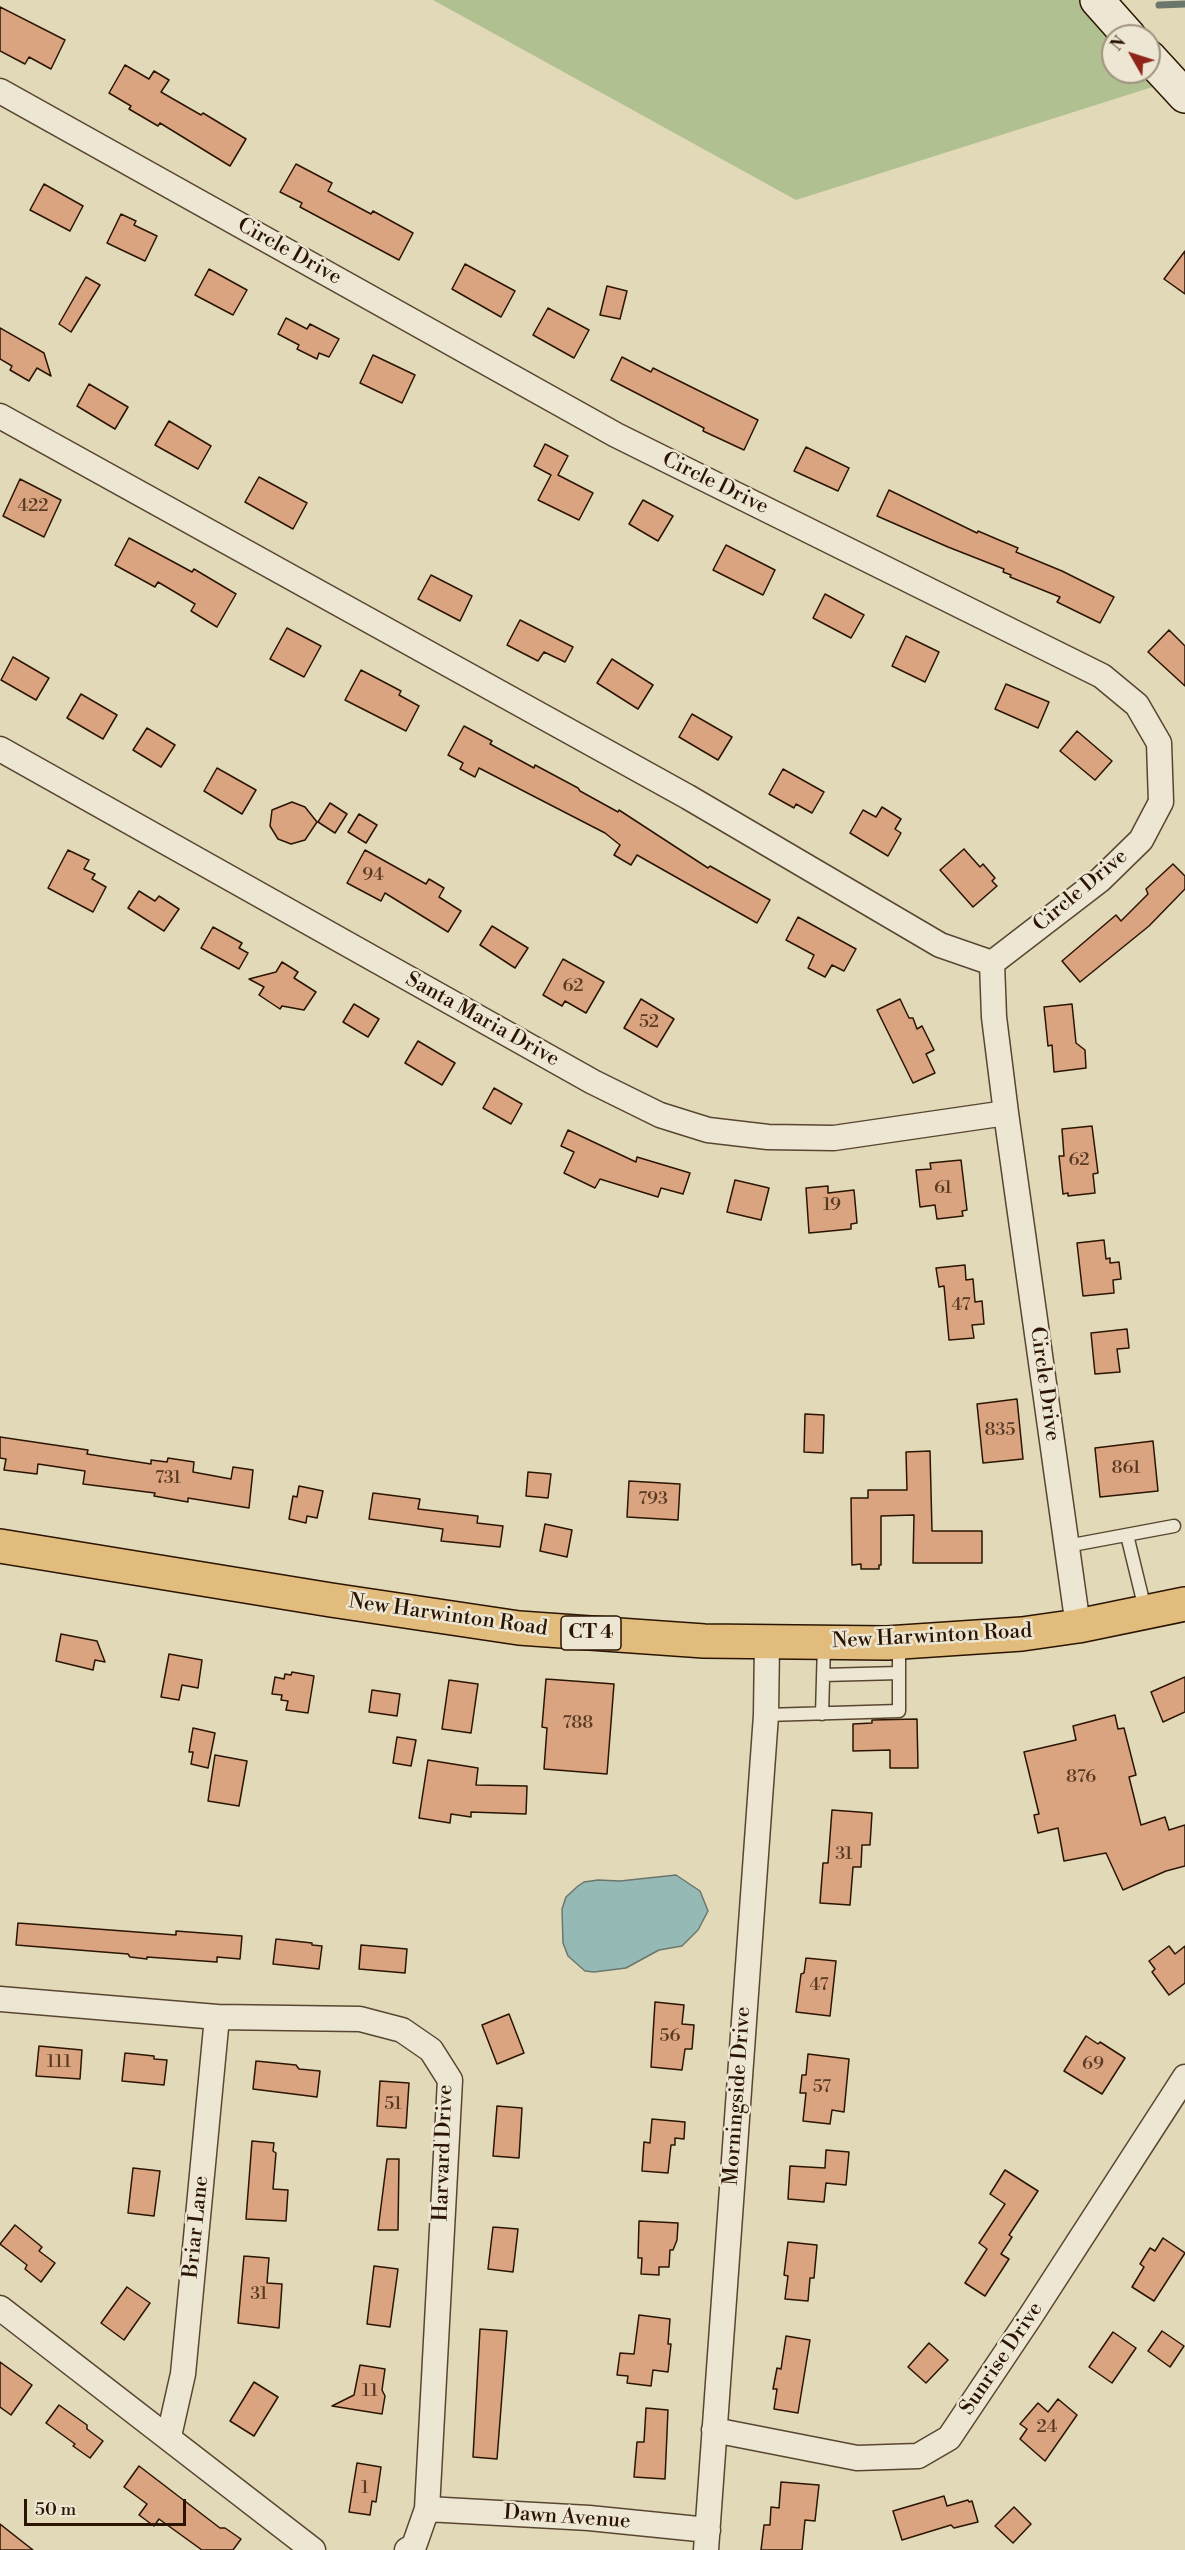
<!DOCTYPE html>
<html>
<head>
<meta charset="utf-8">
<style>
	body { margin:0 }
	#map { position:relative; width:1185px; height:2550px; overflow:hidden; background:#e2d9b9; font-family:"Libre Bodoni",serif }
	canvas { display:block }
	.north { position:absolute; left:1101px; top:24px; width:60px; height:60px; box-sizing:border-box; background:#ece6d2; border:2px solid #9f927f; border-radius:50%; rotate:309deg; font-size:16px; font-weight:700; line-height:24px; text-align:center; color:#2b1502 }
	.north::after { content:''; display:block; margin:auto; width:21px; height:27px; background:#8f2418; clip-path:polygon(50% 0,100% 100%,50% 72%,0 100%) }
	.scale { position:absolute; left:24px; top:2499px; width:162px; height:27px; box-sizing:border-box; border:3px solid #2b1502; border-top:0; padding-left:8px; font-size:18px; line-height:21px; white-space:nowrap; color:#2b1502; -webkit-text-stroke:4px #ece6d2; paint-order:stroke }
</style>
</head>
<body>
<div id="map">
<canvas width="1185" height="2550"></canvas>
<div class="north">N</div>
<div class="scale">50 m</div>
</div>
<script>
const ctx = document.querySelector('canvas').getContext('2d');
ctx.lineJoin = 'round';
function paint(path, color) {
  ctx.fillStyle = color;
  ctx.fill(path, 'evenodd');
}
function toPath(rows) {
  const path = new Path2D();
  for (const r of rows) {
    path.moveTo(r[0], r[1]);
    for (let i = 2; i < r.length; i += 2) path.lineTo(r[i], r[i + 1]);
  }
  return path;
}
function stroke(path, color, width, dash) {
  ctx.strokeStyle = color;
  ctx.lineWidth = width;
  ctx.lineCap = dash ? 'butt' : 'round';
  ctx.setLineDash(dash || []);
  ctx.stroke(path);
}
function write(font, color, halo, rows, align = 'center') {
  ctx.font = font + ' "Libre Bodoni",serif';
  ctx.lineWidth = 5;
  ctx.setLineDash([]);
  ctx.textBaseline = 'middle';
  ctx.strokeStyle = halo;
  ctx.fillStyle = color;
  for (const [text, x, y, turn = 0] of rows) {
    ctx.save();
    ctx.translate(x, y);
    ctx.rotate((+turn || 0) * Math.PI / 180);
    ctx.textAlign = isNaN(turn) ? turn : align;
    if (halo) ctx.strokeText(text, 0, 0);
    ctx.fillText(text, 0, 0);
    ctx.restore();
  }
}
const green = toPath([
	[433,0,1110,0,1113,72,1149,72,1181,78,796,200]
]);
const water = toPath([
	[676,1875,700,1891,708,1911,698,1930,682,1946,659,1950,626,1968,594,1972,585,1971,568,1956,563,1943,562,1909,566,1897,578,1886,584,1882,598,1880,620,1881,676,1875]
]);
const stream = toPath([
	[1159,5,1185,4]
]);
const building = toPath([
	[0,7,65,40,51,69,29,57,25,64,0,51,0,7],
	[125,65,149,79,154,71,169,80,161,92,201,115,203,113,246,139,230,166,160,123,158,126,129,109,131,106,109,93,125,65],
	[296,164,332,183,328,191,371,214,373,211,413,233,399,260,300,207,302,203,280,192,296,164],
	[44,184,83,206,70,231,30,210,44,184],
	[121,214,136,221,134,225,157,236,145,261,107,243,121,214],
	[1185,251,1185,294,1164,279,1185,251],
	[465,264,515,291,501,317,452,289,465,264],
	[209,269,247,290,233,315,195,295,209,269],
	[86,277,100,285,71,332,59,324,86,277],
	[607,286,627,291,620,319,600,315,607,286],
	[548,308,589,330,574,358,533,335,548,308],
	[286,318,307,329,310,324,339,339,329,357,319,353,317,359,297,349,299,345,278,334,286,318],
	[0,328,44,353,51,376,37,368,29,381,10,370,12,366,0,359,0,328],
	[373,355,415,375,402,403,360,383,373,355],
	[622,357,651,372,653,368,758,420,744,450,703,431,704,428,611,380,622,357],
	[89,384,128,407,115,429,77,406,89,384],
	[169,421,211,446,198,469,155,445,169,421],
	[545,444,568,456,558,475,593,493,579,520,538,500,551,475,534,466,545,444],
	[806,447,849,468,838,491,794,471,806,447],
	[259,477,307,503,293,529,245,502,259,477],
	[20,479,61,500,44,537,3,516,20,479],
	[889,490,977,533,978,531,999,540,1018,548,1016,552,1062,571,1114,597,1100,623,1057,602,1060,597,1010,577,1011,575,1003,572,1004,569,948,547,877,516,889,490],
	[643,500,673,516,658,541,629,524,643,500],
	[129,538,192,572,194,569,236,594,217,627,191,611,195,604,158,582,155,587,115,565,129,538],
	[726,545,775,570,763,595,713,570,726,545],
	[431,575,472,596,460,621,418,599,431,575],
	[825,594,864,615,851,638,813,618,825,594],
	[520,620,573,647,565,662,544,652,538,661,507,645,520,620],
	[287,628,321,646,304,677,270,659,287,628],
	[1169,630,1185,646,1185,686,1148,652,1169,630],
	[906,636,939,652,925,682,892,666,906,636],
	[13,657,49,678,36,700,1,680,13,657],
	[612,659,653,685,638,709,597,683,612,659],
	[361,670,401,691,399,695,419,706,406,731,345,700,361,670],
	[1006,684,1049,702,1038,728,995,709,1006,684],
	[81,694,117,715,103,739,67,718,81,694],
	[692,714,732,737,718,760,679,737,692,714],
	[464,726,492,741,490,744,534,768,535,765,578,788,580,791,618,812,619,810,708,868,710,866,770,900,757,923,637,855,631,865,614,855,620,845,605,833,539,799,479,768,475,777,460,769,463,763,448,755,464,726],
	[147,728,175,745,161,767,133,750,147,728],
	[1077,731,1112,761,1095,780,1060,751,1077,731],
	[217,768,256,790,242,814,204,791,217,768],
	[783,769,824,792,812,813,796,804,794,808,769,794,783,769],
	[292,802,305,807,317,822,305,840,291,844,278,839,270,826,272,810,292,802],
	[330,803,347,814,335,833,318,822,330,803],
	[882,807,901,819,895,829,901,833,888,856,850,833,863,810,876,817,882,807],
	[359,814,377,825,366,843,348,832,359,814],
	[964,849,980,867,983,864,995,878,992,881,997,886,973,907,940,870,964,849],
	[68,850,89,860,84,869,95,874,92,879,106,887,93,912,48,888,68,850],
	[365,850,426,884,429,879,444,888,439,897,461,911,448,932,385,893,381,901,347,883,365,850],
	[1173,864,1185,876,1185,889,1149,926,1080,982,1062,961,1116,915,1121,921,1148,894,1146,889,1173,864],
	[139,891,155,901,159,896,179,909,164,931,128,908,139,891],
	[798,917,856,949,844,971,832,965,825,977,808,968,814,955,786,940,798,917],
	[492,926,528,948,515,968,480,945,492,926],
	[213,927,242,943,239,948,248,953,239,969,201,948,213,927],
	[563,959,604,982,586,1013,565,1001,562,1006,543,995,563,959],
	[282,962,298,972,294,978,316,992,304,1010,282,1006,280,1009,259,995,264,987,249,979,276,972,282,962],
	[641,999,674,1019,657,1047,624,1028,641,999],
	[900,999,909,1018,913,1018,917,1029,922,1026,934,1050,926,1054,935,1073,913,1083,877,1010,900,999],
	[354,1004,379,1019,368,1037,343,1022,354,1004],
	[1072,1004,1076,1043,1085,1050,1086,1068,1054,1072,1052,1045,1048,1046,1044,1007,1072,1004],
	[418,1041,455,1063,442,1085,405,1063,418,1041],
	[494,1088,522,1104,511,1124,483,1108,494,1088],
	[1092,1126,1098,1173,1093,1174,1095,1193,1068,1196,1068,1193,1063,1194,1059,1156,1064,1156,1062,1129,1092,1126],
	[568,1130,636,1162,637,1157,690,1173,683,1194,661,1188,658,1197,600,1179,595,1188,564,1173,574,1152,561,1146,568,1130],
	[961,1160,967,1210,962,1211,963,1216,937,1219,935,1205,920,1207,916,1170,931,1169,930,1163,961,1160],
	[735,1180,769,1188,761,1220,727,1212,735,1180],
	[828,1186,828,1193,854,1190,857,1223,851,1224,851,1229,809,1233,806,1188,828,1186],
	[1104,1240,1106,1259,1110,1258,1110,1263,1119,1262,1121,1279,1113,1280,1114,1293,1083,1296,1077,1243,1104,1240],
	[965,1265,966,1280,973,1279,975,1302,982,1301,984,1324,972,1325,974,1338,949,1340,944,1286,939,1287,936,1268,965,1265],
	[1127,1329,1129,1348,1117,1349,1120,1372,1095,1374,1091,1333,1127,1329],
	[1017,1399,1023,1459,983,1463,977,1404,1017,1399],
	[805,1414,824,1415,823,1453,804,1452,805,1414],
	[0,1437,88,1450,87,1454,151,1464,151,1460,167,1462,168,1458,194,1462,193,1472,231,1479,233,1467,253,1470,249,1508,188,1498,188,1502,154,1496,155,1493,83,1484,85,1471,38,1464,37,1474,4,1470,6,1459,0,1458,0,1437],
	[1153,1441,1158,1491,1100,1497,1095,1448,1153,1441],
	[930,1451,932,1531,982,1531,982,1563,913,1563,914,1515,881,1516,881,1565,879,1565,879,1569,861,1569,861,1564,852,1565,851,1498,868,1498,868,1490,907,1490,906,1452,930,1451],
	[528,1472,551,1474,548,1498,526,1496,528,1472],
	[629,1481,680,1484,678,1520,627,1517,629,1481],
	[299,1486,323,1491,317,1518,307,1516,306,1523,289,1519,293,1496,297,1497,299,1486],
	[373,1493,420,1499,418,1509,478,1516,477,1523,503,1526,500,1547,441,1541,443,1529,369,1519,373,1493],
	[545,1524,572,1530,567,1557,540,1551,545,1524],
	[61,1634,97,1641,105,1662,95,1660,93,1670,56,1661,61,1634],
	[169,1654,202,1660,198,1688,182,1685,179,1700,161,1697,169,1654],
	[292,1672,314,1676,308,1713,286,1710,288,1701,281,1700,282,1695,272,1694,275,1677,284,1679,285,1674,291,1675,292,1672],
	[1185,1677,1185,1712,1163,1722,1151,1692,1185,1677],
	[546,1679,614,1684,607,1774,544,1769,547,1728,542,1727,546,1679],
	[449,1680,478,1684,471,1733,442,1729,449,1680],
	[372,1690,400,1694,397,1716,369,1712,372,1690],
	[1115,1715,1118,1729,1124,1728,1136,1775,1129,1777,1141,1825,1165,1817,1169,1830,1185,1825,1185,1866,1166,1871,1123,1890,1106,1853,1064,1861,1058,1828,1038,1833,1034,1815,1039,1814,1024,1752,1076,1740,1073,1726,1115,1715],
	[917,1719,918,1768,890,1768,890,1750,853,1751,853,1724,872,1723,872,1720,917,1719],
	[193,1728,215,1733,208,1768,191,1764,193,1752,189,1752,193,1728],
	[397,1737,416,1740,411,1766,393,1763,397,1737],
	[215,1755,247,1761,239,1806,208,1801,215,1755],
	[428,1760,478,1768,476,1785,527,1786,526,1814,471,1812,471,1817,451,1814,450,1823,419,1818,428,1760],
	[832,1810,872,1813,870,1845,862,1845,861,1867,853,1867,850,1905,820,1903,823,1863,828,1863,832,1810],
	[18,1923,176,1935,176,1931,242,1936,240,1959,217,1957,217,1962,147,1957,147,1959,130,1957,128,1954,16,1945,18,1923],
	[276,1939,312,1943,312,1945,322,1946,319,1969,273,1964,276,1939],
	[361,1945,407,1949,405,1973,359,1969,361,1945],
	[1169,1946,1175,1954,1185,1946,1185,1983,1169,1995,1152,1972,1155,1969,1149,1961,1169,1946],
	[806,1958,836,1961,830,2016,796,2012,801,1974,804,1973,806,1958],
	[655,2002,684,2005,682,2024,694,2025,692,2049,685,2049,682,2070,651,2067,655,2002],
	[509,2014,524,2053,497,2064,482,2025,509,2014],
	[1086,2036,1098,2044,1100,2042,1125,2058,1102,2094,1064,2071,1086,2036],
	[39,2046,82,2050,80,2079,36,2076,39,2046],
	[125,2053,154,2056,154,2059,167,2060,164,2085,122,2081,125,2053],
	[808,2054,849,2059,844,2112,832,2110,830,2124,803,2121,806,2093,800,2093,802,2075,806,2075,808,2054],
	[256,2061,296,2065,299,2069,320,2071,317,2097,253,2089,256,2061],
	[380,2081,409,2083,406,2128,377,2126,380,2081],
	[497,2106,522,2108,519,2158,493,2156,497,2106],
	[652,2119,685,2122,684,2139,675,2138,675,2145,671,2145,668,2173,642,2171,644,2142,650,2143,652,2119],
	[252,2141,274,2143,273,2151,276,2153,273,2189,288,2190,286,2221,246,2219,252,2141],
	[826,2150,849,2152,846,2185,826,2183,824,2202,788,2199,790,2166,825,2168,826,2150],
	[387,2159,399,2159,398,2230,378,2230,387,2159],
	[133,2168,160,2171,154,2216,128,2213,133,2168],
	[1005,2170,1038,2191,1009,2235,1012,2237,1001,2254,1009,2259,985,2296,965,2283,987,2249,979,2243,1005,2204,990,2194,1005,2170],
	[639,2221,678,2223,677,2240,673,2250,670,2250,669,2267,659,2267,659,2275,641,2274,642,2258,638,2258,639,2221],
	[15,2225,42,2247,39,2251,55,2263,41,2282,25,2269,27,2265,0,2244,15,2225],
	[493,2227,518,2229,513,2272,488,2269,493,2227],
	[1163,2238,1185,2253,1154,2301,1132,2287,1144,2267,1140,2264,1150,2248,1155,2251,1163,2238],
	[788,2242,817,2245,814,2278,810,2278,808,2301,785,2299,788,2276,784,2275,788,2242],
	[244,2256,269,2258,267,2283,282,2284,279,2328,238,2323,244,2256],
	[374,2266,398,2269,390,2327,367,2324,374,2266],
	[127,2287,150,2303,124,2340,101,2323,127,2287],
	[639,2315,670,2319,668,2344,671,2344,668,2372,653,2370,651,2386,627,2383,628,2376,617,2375,620,2353,634,2354,639,2315],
	[480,2329,507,2331,497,2459,473,2457,480,2329],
	[1162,2331,1184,2346,1170,2367,1148,2351,1162,2331],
	[1113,2332,1136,2348,1112,2383,1089,2367,1113,2332],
	[786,2336,810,2340,798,2413,774,2409,777,2389,773,2389,777,2368,781,2369,786,2336],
	[929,2343,948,2360,926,2383,908,2367,929,2343],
	[0,2362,32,2385,11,2415,0,2407,0,2362],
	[360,2365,385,2369,382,2390,385,2396,382,2414,332,2406,354,2395,360,2365],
	[254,2382,278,2397,254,2436,230,2421,254,2382],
	[1058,2399,1077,2415,1045,2461,1020,2439,1027,2429,1020,2424,1038,2403,1048,2412,1058,2399],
	[59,2405,87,2425,87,2429,103,2441,90,2458,73,2446,75,2444,46,2423,59,2405],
	[646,2408,668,2410,665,2479,634,2477,637,2442,644,2442,646,2408],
	[357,2463,381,2467,376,2502,372,2501,370,2515,349,2512,357,2463],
	[139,2466,220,2528,225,2528,241,2539,233,2550,202,2550,159,2519,154,2526,139,2515,147,2504,124,2487,139,2466],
	[781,2482,819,2485,815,2521,805,2520,802,2550,761,2550,764,2525,770,2525,771,2507,779,2508,781,2482],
	[944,2496,947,2506,968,2500,969,2502,972,2501,978,2522,954,2528,951,2525,902,2540,893,2511,944,2496],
	[1014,2507,1031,2524,1013,2543,995,2526,1014,2507],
	[0,2524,33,2550,0,2550,0,2524]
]);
const lane = toPath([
	[1127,1535,1145,1609],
	[1067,1546,1174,1526],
	[823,1675,899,1673],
	[822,1714,824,1644],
	[766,1715,899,1711,899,1643]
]);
const street = toPath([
	[0,91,616,435,1102,676,1137,705,1159,743,1161,802,1141,840,1100,880,992,963,994,1017,1006,1113,1078,1626],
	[0,416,688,797,940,945,992,963],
	[0,749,593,1082,660,1115,708,1130,768,1137,834,1138,1006,1113],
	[0,1999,217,2017,360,2019,402,2030,431,2050,450,2080,427,2509,414,2546,407,2550],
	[0,2308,313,2550],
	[714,2430,857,2458,918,2456,949,2438,1030,2317,1185,2077],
	[169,2436,183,2374,217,2017],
	[427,2509,589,2518,708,2530],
	[706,2550,766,1715,767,1642]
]);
const secondary = toPath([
	[1097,0,1129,36],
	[1149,57,1185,96]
]);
const primary = toPath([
	[0,1546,331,1600,519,1628,704,1641,887,1643,1022,1634,1078,1626,1185,1604]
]);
const numberNames = [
	["422",33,507],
	["94",373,876],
	["62",573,987],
	["52",649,1023],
	["62",1079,1161],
	["61",943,1189],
	["19",832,1206],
	["47",961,1306],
	["835",1000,1431],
	["861",1126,1469],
	["731",168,1479],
	["793",653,1500],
	["788",578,1724],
	["876",1081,1778],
	["31",844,1855],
	["47",819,1986],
	["56",670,2037],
	["111",59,2063],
	["69",1093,2065],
	["57",822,2088],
	["51",393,2105],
	["31",259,2295],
	["11",370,2392],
	["24",1047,2428],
	["1",365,2489]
];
const shields = [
	[591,1633,60]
];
const shieldNames = [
	["CT 4",591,1633]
];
const streetNames = [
	["Circle Drive",289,252,29],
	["Circle Drive",715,484,26],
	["Circle Drive",1081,891,-40],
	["Santa Maria Drive",482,1020,29],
	["Circle Drive",1044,1384,82],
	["New Harwinton Road",448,1616,8],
	["New Harwinton Road",932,1637,-3],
	["Morningside Drive",738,2096,-86],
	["Harvard Drive",444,2153,-88],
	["Briar Lane",197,2227,-84],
	["Sunrise Drive",1002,2359,-56],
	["Dawn Avenue",567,2518,4]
];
paint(green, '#b1c091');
paint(water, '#95b9b5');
stroke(water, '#6b776d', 1.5);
stroke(stream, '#6b776d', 7);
paint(building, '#dba481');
stroke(building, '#2b1502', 1.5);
stroke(lane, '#594630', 15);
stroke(street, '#594630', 27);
stroke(secondary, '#2b1502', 36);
stroke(primary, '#2b1502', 36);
stroke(lane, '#ece6d2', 12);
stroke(street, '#ece6d2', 24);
stroke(secondary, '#ece6d2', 33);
stroke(primary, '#e1bc7c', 33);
write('18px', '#573922', null, numberNames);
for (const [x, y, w] of shields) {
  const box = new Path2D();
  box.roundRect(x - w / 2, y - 17, w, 34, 4.5);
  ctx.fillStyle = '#ece6d2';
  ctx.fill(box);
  stroke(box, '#2b1502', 1.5);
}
write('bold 20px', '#2b1502', null, shieldNames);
write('21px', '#2b1502', '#ece6d2', streetNames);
</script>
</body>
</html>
